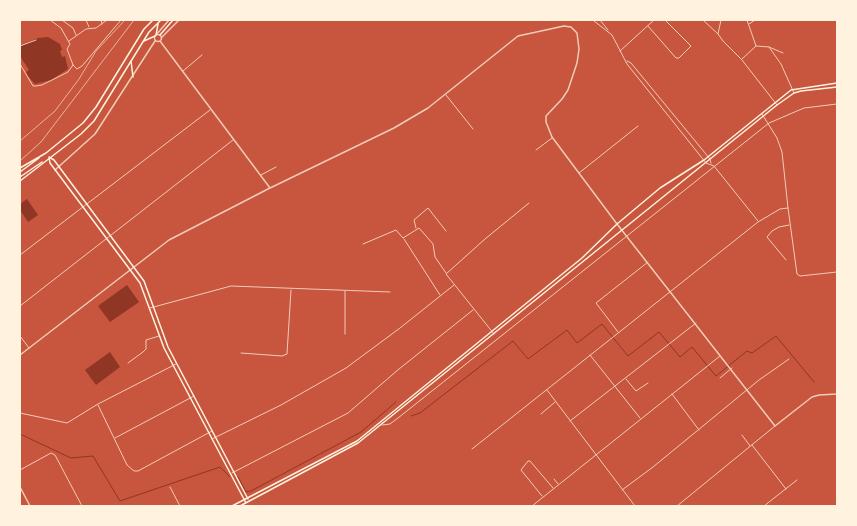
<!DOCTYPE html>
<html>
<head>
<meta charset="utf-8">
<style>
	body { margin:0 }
	#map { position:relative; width:857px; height:526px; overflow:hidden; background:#c8553d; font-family:Lato,sans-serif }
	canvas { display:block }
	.frame { position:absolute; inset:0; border:21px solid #fff3e0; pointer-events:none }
</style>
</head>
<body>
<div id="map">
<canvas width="857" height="526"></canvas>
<div class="frame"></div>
</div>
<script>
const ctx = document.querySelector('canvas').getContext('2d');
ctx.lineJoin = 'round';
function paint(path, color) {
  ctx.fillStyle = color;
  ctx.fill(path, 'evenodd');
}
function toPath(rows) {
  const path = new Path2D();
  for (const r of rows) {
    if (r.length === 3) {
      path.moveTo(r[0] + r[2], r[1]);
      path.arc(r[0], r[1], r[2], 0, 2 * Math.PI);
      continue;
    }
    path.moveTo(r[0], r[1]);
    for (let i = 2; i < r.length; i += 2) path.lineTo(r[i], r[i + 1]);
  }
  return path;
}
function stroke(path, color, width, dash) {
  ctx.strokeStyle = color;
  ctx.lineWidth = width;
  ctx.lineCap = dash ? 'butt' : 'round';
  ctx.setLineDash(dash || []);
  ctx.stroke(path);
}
const water = toPath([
	[48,37,60,44,62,50,60,51,62,57,65,56,68,69,51,80,35,84,28,76,26,72,29,70,20,56,20,46,38,38],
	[27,199,38,215,28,222,20,210,20,204],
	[127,285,139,302,110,322,98,306],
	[110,352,120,367,96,385,85,370]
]);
const stream = toPath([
	[411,416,420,413,513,341,528,359,567,330,577,343,602,324,628,356,659,332,680,357,692,347,716,376,747,351,752,353,776,336,814,382],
	[20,434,71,458,93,456,120,501,220,467,230,477],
	[238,477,246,492,251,491,361,432,396,402]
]);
const minor = toPath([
	[50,20,61,28,70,44,67,49,73,65,77,69,82,66,121,20],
	[62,20,73,28,76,35],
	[86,20,89,27],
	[101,20,102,24],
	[592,20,596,20],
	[600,20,608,30],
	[703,20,718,34],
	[721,20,718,34,723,41,742,60,777,105],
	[594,21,612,35,627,64,702,158,706,163,714,166,758,221],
	[749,24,755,20],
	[648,26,676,58,679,58,691,46,665,20],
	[69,41,86,29,96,28,107,20],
	[20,46,36,40],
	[756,46,769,47,783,53],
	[769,47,781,64,794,93],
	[620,51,654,20],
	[742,59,756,46,747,20],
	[627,61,631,63,710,159,711,163],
	[20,64,33,86,36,86,42,85,68,72,73,65],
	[183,71,202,55],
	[446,95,473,129],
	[762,114,777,138,782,152,788,208,797,274,800,276,837,272],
	[536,150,552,138],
	[579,173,638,126],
	[261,175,276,167],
	[416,228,414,220,428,208,446,231],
	[404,239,440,295],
	[363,244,396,230,403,238,419,228,433,244,435,257,446,273],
	[20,255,210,110],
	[786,260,767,237,772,231,779,227,789,225],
	[20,306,233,140],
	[150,308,231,286,390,292],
	[618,332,596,303,648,262],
	[345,334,345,291],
	[494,334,446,274,485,239,529,203],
	[20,336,29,348],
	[241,353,282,356,287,354,291,290],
	[590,355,640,418],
	[128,363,143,352,146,349,146,340,159,336],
	[720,378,732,368],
	[626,379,636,391,648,383],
	[547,390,635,506],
	[672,394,699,430],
	[98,405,127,465,134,471,138,471,212,431],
	[20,413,67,423,98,404,176,364],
	[541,414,555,402],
	[570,421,696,323],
	[382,425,390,424,398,418,769,123,804,108,837,104],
	[742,435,750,446],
	[115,438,194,396],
	[212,439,281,405,346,368,400,328,454,285],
	[752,445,786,489],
	[472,449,758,222,780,209,788,208],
	[20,470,51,453,55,455,82,506],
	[232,473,348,413,399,369,473,310],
	[554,479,558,484],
	[170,487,180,506],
	[622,490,653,467,759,380,789,359],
	[542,496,521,470,528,461,530,461,553,488],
	[532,506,720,356],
	[677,506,775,426],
	[764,506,797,480]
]);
const tertiary = toPath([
	[158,38,3.5],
	[156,35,169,20],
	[161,38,179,20],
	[160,41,270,188],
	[55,170,95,134,155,41],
	[20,355,169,240,268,189,394,128,428,108,518,36,564,26,571,27,577,33,579,49,577,63,568,90,562,99,546,116,546,122,552,137,617,224,775,426,812,397,819,395,837,394],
	[20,487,30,506]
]);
const secondary = toPath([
	[131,61,133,77],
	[49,157,54,160,144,281,168,347,248,499],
	[49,157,50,163,140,283,164,348,246,503],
	[232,506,357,441,582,258,617,224,660,188,704,160,791,90,837,83],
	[240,506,358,443,777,105,794,93,801,91,837,87]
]);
const primary = toPath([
	[156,35,158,24],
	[160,35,173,20],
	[144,41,155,36],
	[20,168,46,153,83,123,96,107,144,29,153,20],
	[20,172,39,158],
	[20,177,42,162],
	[20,181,81,134,94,121,149,32,161,20]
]);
const rail = toPath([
	[20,141,55,111,79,79,96,51,125,20],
	[20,161,41,142,134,20]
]);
paint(water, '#8f3625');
stroke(stream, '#8f3625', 1);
stroke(minor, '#f1ccb7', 1);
stroke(tertiary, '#f1ccb7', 1.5);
stroke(secondary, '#fff3e0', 1.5);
stroke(primary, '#fff3e0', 1.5);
stroke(rail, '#e9b49f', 1);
</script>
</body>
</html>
